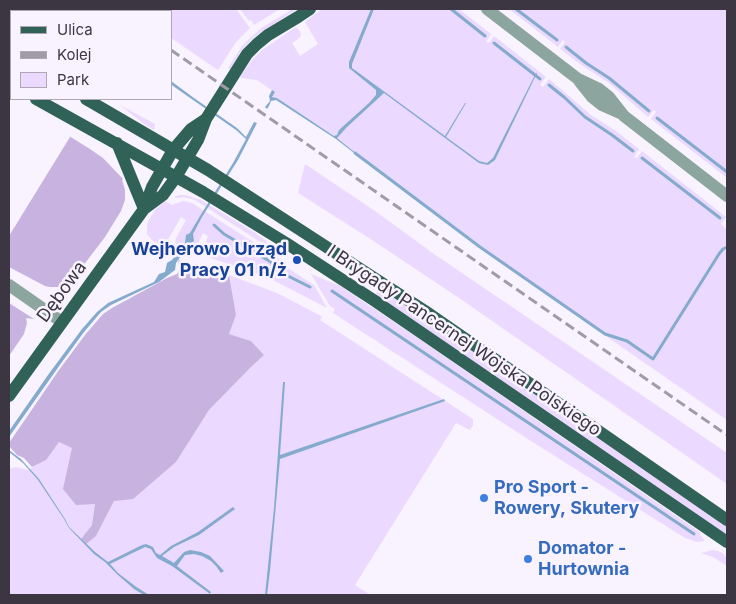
<!DOCTYPE html>
<html>
<head>
<meta charset="utf-8">
<style>
	body { margin:0 }
	#map { position:relative; width:736px; height:604px; overflow:hidden; background:#f8f3fe; font-family:Inter,sans-serif }
	canvas { display:block }
	.frame { position:absolute; inset:0; border:10px solid #3b3641; pointer-events:none }
	.legend { position:absolute; left:10px; top:10px; width:162px; height:90px; box-sizing:border-box; background:#f8f3fe; border:1px solid #aca7b2; margin:0; padding:6px 9px; list-style:none; font-size:15px; color:#3b3641 }
	.legend li { display:flex; align-items:center; gap:10px; height:25px }
	.legend b { width:25px; border:1px solid #aca7b2 }
</style>
</head>
<body>
<div id="map">
<canvas width="736" height="604"></canvas>
<div class="frame"></div>
<ul class="legend">
<li><b style="height:6px;background:#316258"></b>Ulica</li>
<li><b style="height:6px;background:#a09ba6"></b>Kolej</li>
<li><b style="height:14px;background:#ebd9ff"></b>Park</li>
</ul>
</div>
<script>
const ctx = document.querySelector('canvas').getContext('2d');
ctx.lineJoin = 'round';
function paint(path, color) {
  ctx.fillStyle = color;
  ctx.fill(path, 'evenodd');
}
function toPath(rows) {
  const path = new Path2D();
  for (const r of rows) {
    path.moveTo(r[0], r[1]);
    for (let i = 2; i < r.length; i += 2) path.lineTo(r[i], r[i + 1]);
  }
  return path;
}
function stroke(path, color, width, dash) {
  ctx.strokeStyle = color;
  ctx.lineWidth = width;
  ctx.lineCap = dash ? 'butt' : 'round';
  ctx.setLineDash(dash || []);
  ctx.stroke(path);
}
function write(font, color, halo, rows, align = 'center') {
  ctx.font = font + ' Inter,sans-serif';
  ctx.lineWidth = 5;
  ctx.setLineDash([]);
  ctx.textBaseline = 'middle';
  ctx.strokeStyle = halo;
  ctx.fillStyle = color;
  for (const [text, x, y, turn = 0] of rows) {
    ctx.save();
    ctx.translate(x, y);
    ctx.rotate((+turn || 0) * Math.PI / 180);
    ctx.textAlign = isNaN(turn) ? turn : align;
    if (halo) ctx.strokeText(text, 0, 0);
    ctx.fillText(text, 0, 0);
    ctx.restore();
  }
}
const green = toPath([
	[128,9,236,9,250,28,236,42,218,70,171,38,171,11,132,11],
	[240,9,280,9,254,25,251,20,249,21],
	[293,9,297,9,254,37,241,51,230,70,228,68,242,46,251,37,263,27],
	[322,9,459,9,491,34,486,42,489,43,494,36,546,77,540,85,543,87,549,79,591,115,616,131,639,149,634,157,637,158,642,151,726,217,721,224,727,230,727,420,502,264,486,252,481,246,374,167,333,135,277,98,272,96,273,91,257,80,242,78,240,77,252,60,262,50,296,27,300,31,301,36,298,39,292,43,300,56,318,44,305,22],
	[509,9,727,9,727,178,651,119,656,112,654,110,648,117,609,83,580,64,560,49,565,42,563,40,558,47],
	[120,105,155,124,154,130,144,124],
	[305,164,375,211,434,254,727,453,727,484,462,300,372,240,298,193],
	[180,195,185,195,201,200,254,232,265,240,276,252,195,200,184,197,177,198,174,197],
	[165,201,172,205,183,201,192,203,278,258,281,264,314,285,327,308,269,278,205,256,203,253,203,250,208,236,203,233,197,246,192,250,188,251,180,249,176,246,175,242,176,238,186,220,181,217,169,238,165,242,158,244,152,240,147,234,147,224,149,220,155,210],
	[311,274,340,286,425,343,701,533,700,535,705,541,697,542,685,538,531,441,333,313,335,309,330,306],
	[229,275,277,293,321,316,322,317,320,320,473,419,473,425,470,430,456,423,355,585,370,595,9,595,9,469,16,467,28,470,45,460,59,442,73,448,95,504,92,525,81,539,85,545,96,536,114,501,176,462,209,410,251,367,264,355,251,341,229,334,236,315],
	[378,291,400,302,433,323,727,526,727,537,375,295],
	[713,550,718,551,724,554,727,560,727,566,713,557,701,553]
]);
const forest = toPath([
	[69,136,90,149,103,158,123,179,122,180,125,190,125,200,121,211,105,237,73,279,65,285,58,287,50,287,45,286,9,267,9,236,70,137],
	[179,260,229,275,236,315,229,334,251,341,264,355,251,367,209,410,176,462,133,499,114,501,96,536,85,545,81,539,92,525,95,504,76,505,63,489,72,448,59,442,46,460,32,467,24,458,17,455,9,446,9,443,59,370,85,335,103,314,112,308,167,278,177,274,181,268,178,262],
	[9,303,34,319,26,318,27,323,24,334,9,356]
]);
const water = toPath([
	[371,9,374,9,352,64,352,68,445,136,465,103,466,103,446,137,479,161,487,163,493,158,536,73,537,73,495,160,488,165,479,163,384,93,347,127,337,138,357,154,358,156,336,139,276,100,271,101,269,106,267,109,265,107,270,101,269,96,272,90,275,92,272,97,277,98,334,136,337,135,339,130,369,103,376,95,376,90,349,68,349,62],
	[171,81,194,98,237,128,246,137,254,122,257,123,238,160,202,217,193,234,194,241,189,245,176,263,175,270,159,282,111,305,101,312,84,332,62,362,9,437,9,431,48,375,82,329,97,312,108,303,154,282,159,274,165,272,167,263,172,260,185,243,186,235,190,233,200,216,233,163,246,139,236,130,173,86,171,84],
	[283,382,285,382,280,455,444,399,445,401,280,459,270,571,267,595,265,595,274,508],
	[9,450,21,459,39,479,65,519,69,527,95,552,108,562,142,545,146,544,153,547,156,553,160,555,171,546,198,532,233,507,235,509,199,535,174,547,162,556,174,563,184,552,190,550,201,552,210,556,224,571,221,573,216,566,211,561,202,556,194,554,185,555,177,566,211,592,210,594,172,566,157,558,151,549,145,547,110,564,118,573,135,586,149,595,144,595,134,589,118,575,105,562,94,554,69,528,64,519,38,480,23,463,9,452]
]);
const stream = toPath([
	[451,9,485,36],
	[516,9,557,40],
	[494,43,540,79],
	[566,47,586,63,609,78,649,111],
	[549,85,564,97,585,117,612,135,633,151],
	[657,118,727,172],
	[355,153,480,247,605,334,627,341,653,359,719,254,723,249,727,247],
	[642,158,720,218],
	[214,225,224,234,271,262,276,270,310,287],
	[332,291,694,534]
]);
const minor = toPath([
	[487,9,578,79,599,89,609,97,624,116,727,196],
	[580,82,592,97,602,105,620,113],
	[9,285,62,322]
]);
const major = toPath([
	[9,56,11,57],
	[9,84,11,85],
	[36,99,203,192,286,243,375,301,727,542],
	[86,99,208,170,425,311,727,520],
	[117,143,144,209],
	[144,209,163,195,176,177,198,140,206,119,247,54,257,44,268,35,298,17,310,9],
	[9,396,144,209,152,187,173,150,191,129,206,119]
]);
const rail = toPath([
	[112,9,116,11],
	[171,50,727,435]
]);
const markers = [
	[297,260,5,"#1a4fb4"],
	[484,498,5,"#3f7fe0"],
	[528,559,5,"#3f7fe0"]
];
const transitNames = [
	["Wejherowo Urząd",287,250],
	["Pracy 01 n/ż",287,271]
];
const streetNames = [
	["Dębowa",62,292,-54],
	["I Brygady Pancernej Wojska Polskiego",464,341,34]
];
const shopNames = [
	["Pro Sport -",494,488],
	["Rowery, Skutery",494,509],
	["Domator -",538,549],
	["Hurtownia",538,570]
];
paint(green, '#ebd9ff');
paint(forest, '#c8b2df');
paint(water, '#84abce');
stroke(stream, '#84abce', 3);
stroke(minor, '#8ca59f', 12);
stroke(major, '#316258', 12);
stroke(rail, '#a09ba6', 3, [10, 5]);
for (const [x, y, r, color] of markers) {
  const dot = new Path2D();
  dot.arc(x, y, r, 0, 2 * Math.PI);
  ctx.fillStyle = color;
  ctx.fill(dot);
  stroke(dot, '#f8f3fe', 2);
}
write('bold 18px', '#164399', '#f8f3fe', transitNames, 'right');
write('18px', '#3b3641', '#f8f3fe', streetNames);
write('bold 18px', '#366cbe', '#f8f3fe', shopNames, 'left');
</script>
</body>
</html>
